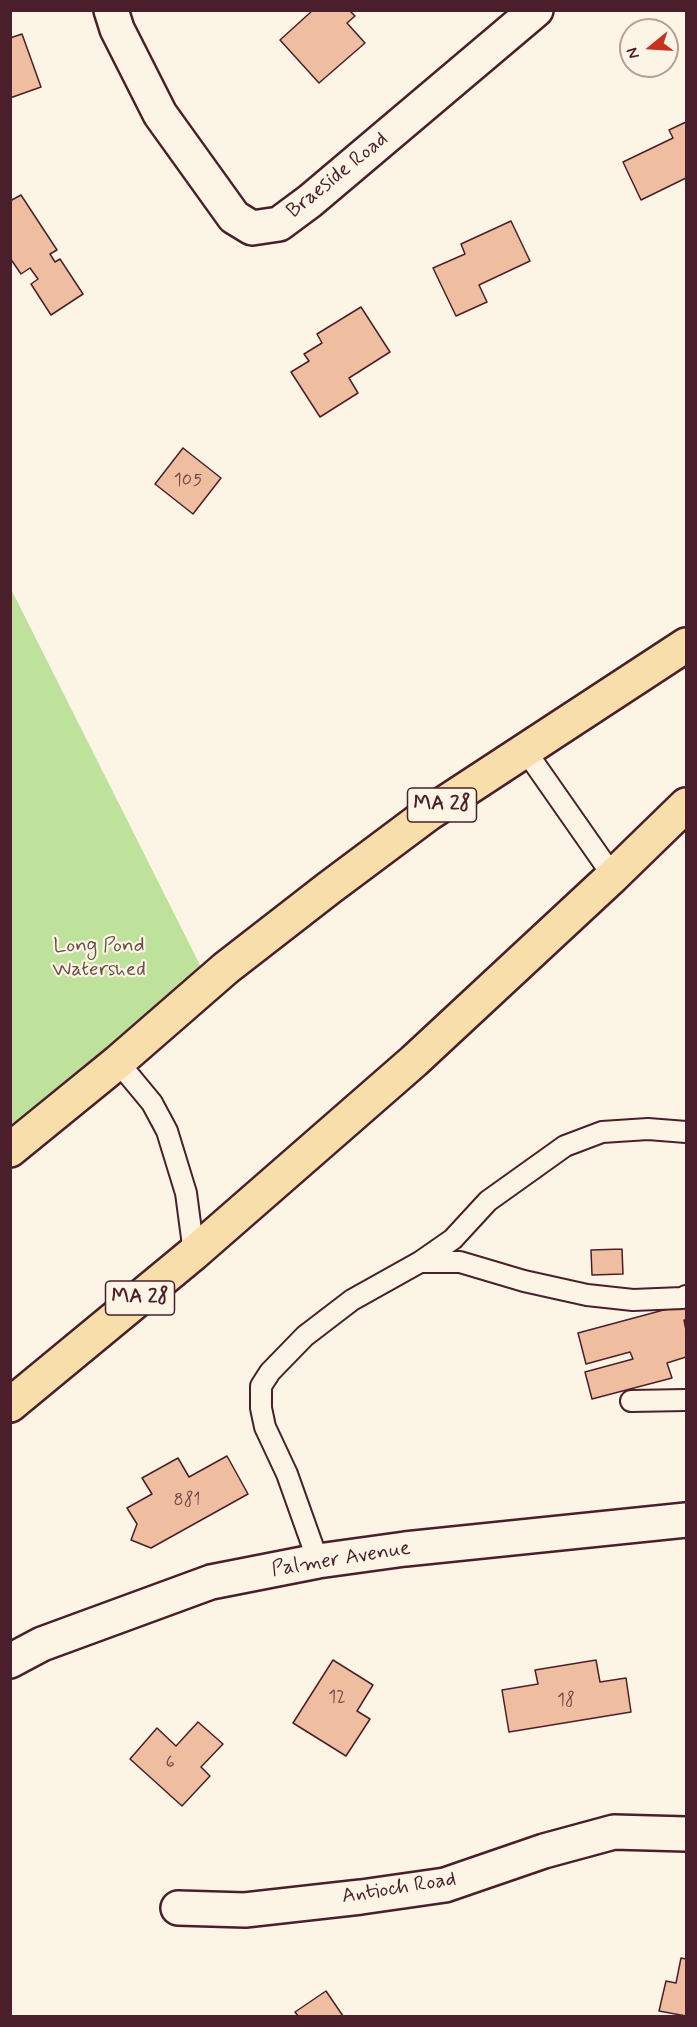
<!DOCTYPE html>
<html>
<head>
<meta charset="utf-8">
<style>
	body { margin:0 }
	#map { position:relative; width:697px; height:2027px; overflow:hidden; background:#fcf5e5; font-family:Mynerve,sans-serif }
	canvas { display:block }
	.frame { position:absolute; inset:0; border:12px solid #4a1f2b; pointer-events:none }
	.north { position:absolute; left:619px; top:18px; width:60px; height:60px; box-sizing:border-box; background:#fcf5e5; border:2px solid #b59f9b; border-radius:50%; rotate:252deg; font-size:16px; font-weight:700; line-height:24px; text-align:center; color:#4a1f2b }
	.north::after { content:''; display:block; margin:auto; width:21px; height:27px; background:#c8321e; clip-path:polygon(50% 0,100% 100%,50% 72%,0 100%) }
</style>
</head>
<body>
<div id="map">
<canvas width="697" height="2027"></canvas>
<div class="frame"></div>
<div class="north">N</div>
</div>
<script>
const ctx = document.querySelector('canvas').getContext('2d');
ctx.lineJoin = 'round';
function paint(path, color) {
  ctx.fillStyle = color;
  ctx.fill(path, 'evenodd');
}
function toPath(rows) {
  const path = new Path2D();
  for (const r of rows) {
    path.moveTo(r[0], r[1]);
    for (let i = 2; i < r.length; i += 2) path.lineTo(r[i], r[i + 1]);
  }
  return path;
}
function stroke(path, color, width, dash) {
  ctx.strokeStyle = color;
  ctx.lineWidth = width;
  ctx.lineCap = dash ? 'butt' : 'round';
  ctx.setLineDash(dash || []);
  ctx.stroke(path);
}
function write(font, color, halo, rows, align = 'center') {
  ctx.font = font + ' Mynerve,sans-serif';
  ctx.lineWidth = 4.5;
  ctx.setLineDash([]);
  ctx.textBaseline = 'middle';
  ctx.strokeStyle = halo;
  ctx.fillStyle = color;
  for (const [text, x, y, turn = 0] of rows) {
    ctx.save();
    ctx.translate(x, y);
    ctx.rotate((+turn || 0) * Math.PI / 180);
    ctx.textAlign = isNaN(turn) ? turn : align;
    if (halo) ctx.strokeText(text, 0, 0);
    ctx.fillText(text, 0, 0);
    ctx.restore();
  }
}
const green = toPath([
	[10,587,209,983,10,1150]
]);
const building = toPath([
	[313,10,349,10,355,16,347,23,365,43,319,83,280,40,313,10],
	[22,34,41,87,10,98,10,38,22,34],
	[686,122,686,178,641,200,623,162,673,138,669,130,686,122],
	[21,195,57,250,50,254,55,262,60,259,83,294,51,315,31,284,38,279,30,268,21,274,10,258,10,201,21,195],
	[511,221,530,261,479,285,487,302,456,316,433,268,465,254,461,244,511,221],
	[361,307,390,352,349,378,358,393,320,417,291,372,309,361,304,354,322,343,317,334,361,307],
	[183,448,221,478,193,514,155,484,183,448],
	[622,1249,623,1274,592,1275,591,1250,622,1249],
	[686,1304,686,1320,684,1320,686,1330,686,1357,667,1363,672,1378,592,1399,585,1372,633,1359,630,1352,586,1364,578,1333,686,1304],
	[227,1456,248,1494,151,1548,131,1540,137,1524,127,1508,152,1494,142,1478,178,1458,189,1477,227,1456],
	[333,1660,373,1685,357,1711,370,1719,346,1756,293,1723,333,1660],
	[596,1660,600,1682,626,1678,631,1712,509,1732,502,1690,538,1684,535,1670,596,1660],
	[198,1722,223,1744,201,1767,210,1776,182,1806,130,1759,157,1728,176,1746,198,1722],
	[681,1958,686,1959,686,2016,659,2011,666,1981,676,1983,681,1958],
	[326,1991,343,2016,298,2016,295,2012,326,1991]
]);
const service = toPath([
	[525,750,613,876],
	[118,1062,152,1103,167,1131,186,1193,194,1253],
	[686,1132,648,1129,602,1132,565,1146,488,1201,453,1239,420,1262,460,1262,524,1281,587,1295,633,1300,682,1298,686,1296],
	[631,1401,686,1400],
	[318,1561,287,1474,265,1427,261,1408,261,1386,270,1372,305,1336,352,1300,420,1262]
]);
const minor = toPath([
	[111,10,117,29,160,114,234,217,252,228,279,224,310,201,536,10],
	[178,1908,245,1910,361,1897,445,1885,544,1851,614,1832,686,1834]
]);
const secondary = toPath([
	[10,1661,42,1644,211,1582,318,1561,405,1549,686,1520]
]);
const motorway = toPath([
	[10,1150,118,1062,226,968,329,888,428,814,686,645],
	[10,1405,194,1253,414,1061,613,876,686,805]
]);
const numberNames = [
	["105",188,481],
	["881",187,1501],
	["12",337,1698],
	["18",566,1701],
	["6",170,1763]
];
const shields = [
	[442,805,69],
	[140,1298,69]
];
const shieldNames = [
	["MA 28",442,805],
	["MA 28",140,1298]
];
const streetNames = [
	["Braeside Road",338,176,-39],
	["Palmer Avenue",341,1560,-9],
	["Antioch Road",399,1889,-9]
];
const parkNames = [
	["Long Pond",99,947],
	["Watershed",99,971]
];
paint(green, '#bee19b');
paint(building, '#efbda0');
stroke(building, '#4a1f2b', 1.5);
stroke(service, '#4a1f2b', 24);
stroke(minor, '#4a1f2b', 38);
stroke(secondary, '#4a1f2b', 38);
stroke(motorway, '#4a1f2b', 38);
stroke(service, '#fcf5e5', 20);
stroke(minor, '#fcf5e5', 33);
stroke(secondary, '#fcf5e5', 33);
stroke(motorway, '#f8deab', 33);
write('18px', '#734648', null, numberNames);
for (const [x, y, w] of shields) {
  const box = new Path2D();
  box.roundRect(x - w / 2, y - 17, w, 34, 4.5);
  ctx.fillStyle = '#fcf5e5';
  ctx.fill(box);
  stroke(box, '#4a1f2b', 1.5);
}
write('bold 20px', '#4a1f2b', null, shieldNames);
write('21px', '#4a1f2b', '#fcf5e5', streetNames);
write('21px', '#675047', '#fcf5e5', parkNames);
</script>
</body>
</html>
